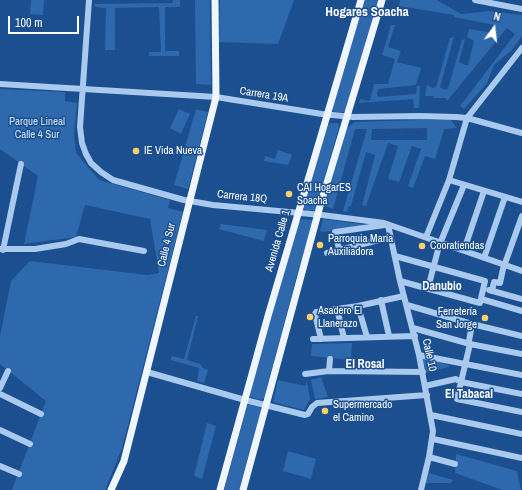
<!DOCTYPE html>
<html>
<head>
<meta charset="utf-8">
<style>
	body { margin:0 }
	#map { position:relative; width:522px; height:490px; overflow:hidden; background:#1b4f8f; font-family:"Archivo Narrow",sans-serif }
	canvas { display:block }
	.north { position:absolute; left:474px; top:8px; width:40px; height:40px; -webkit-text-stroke:3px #1b4f8f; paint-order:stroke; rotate:15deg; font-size:11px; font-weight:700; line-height:16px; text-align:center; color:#fff }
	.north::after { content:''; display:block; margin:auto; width:14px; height:18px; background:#fff; clip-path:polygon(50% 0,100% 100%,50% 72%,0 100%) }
	.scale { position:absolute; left:8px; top:16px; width:71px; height:18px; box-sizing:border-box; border:2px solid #fff; border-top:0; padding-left:5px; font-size:12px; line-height:14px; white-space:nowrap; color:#fff; -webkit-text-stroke:3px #1b4f8f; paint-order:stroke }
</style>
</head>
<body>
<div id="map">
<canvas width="522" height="490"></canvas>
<div class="north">N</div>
<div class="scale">100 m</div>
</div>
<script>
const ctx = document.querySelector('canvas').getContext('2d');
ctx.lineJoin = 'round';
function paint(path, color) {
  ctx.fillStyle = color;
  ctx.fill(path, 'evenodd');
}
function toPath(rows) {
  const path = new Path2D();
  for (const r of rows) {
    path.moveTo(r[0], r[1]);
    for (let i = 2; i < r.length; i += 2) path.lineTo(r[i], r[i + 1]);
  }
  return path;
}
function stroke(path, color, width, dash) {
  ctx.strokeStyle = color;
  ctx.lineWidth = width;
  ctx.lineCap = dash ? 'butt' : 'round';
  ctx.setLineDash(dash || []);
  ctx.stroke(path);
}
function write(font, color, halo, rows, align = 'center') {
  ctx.font = font + ' "Archivo Narrow",sans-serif';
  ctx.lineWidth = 3;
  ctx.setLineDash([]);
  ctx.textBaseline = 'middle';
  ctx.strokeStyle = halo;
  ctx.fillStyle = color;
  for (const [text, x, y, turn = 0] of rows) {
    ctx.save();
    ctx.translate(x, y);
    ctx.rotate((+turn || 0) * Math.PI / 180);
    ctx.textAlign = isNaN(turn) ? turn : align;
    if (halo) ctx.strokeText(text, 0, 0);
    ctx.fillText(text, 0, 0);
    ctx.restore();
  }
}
const green = toPath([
	[31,0,44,0,43,15,30,14],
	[173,0,180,0,180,7,165,7,165,51,179,51,179,56,149,56,149,52,161,52,159,7,115,8,115,50,105,50,106,8,95,7,95,4,173,3],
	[195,0,210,0,211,85,196,84],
	[220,0,294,0,278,44,219,42],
	[364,0,379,0,346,110,344,112,334,112,332,108],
	[400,0,437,0,461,14,490,11,522,15,522,36,512,50,494,65,487,83,464,109,460,106,515,34,507,28,448,100,446,100,446,98,434,98,433,96,425,96,427,85,433,88,436,87,450,38,454,37,440,87,445,90,448,89,462,40,465,39,459,62,465,65,468,65,474,41,467,37,469,29,493,33,495,31,495,25,454,17,454,15,399,6],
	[391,25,395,25,388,47,401,51,397,62,421,68,416,85,378,89,377,95,378,97,416,94,417,86,420,86,419,108,414,108,413,99,359,103,360,99,370,101,374,84,388,84,395,59,382,55],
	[0,89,65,92,65,101,77,103,74,133,76,153,99,180,170,200,168,208,183,212,122,448,105,490,12,490,46,401,0,364,0,336,11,281,30,261,147,275,159,273,150,219,85,205,76,237,24,244,38,176,0,149],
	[179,109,190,114,181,134,170,128],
	[196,109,208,112,188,189,174,185],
	[450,119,457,128,444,129,435,159,425,156,413,188,408,186,421,149,412,146,399,182,388,179,398,146,388,143,366,206,362,205,375,155,366,152,351,206,349,206,347,212,343,211,367,129,355,129,333,209,324,206,347,128,352,124,355,122],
	[427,128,427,140,371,140,372,129],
	[331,123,338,123,339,127,315,210,307,211,303,208,328,125],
	[278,150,292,155,288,165,264,161,265,156,275,159],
	[302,219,312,220,312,225,296,278,264,398,261,400,251,397,249,394,299,222],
	[323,219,375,226,323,232,320,231],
	[221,224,267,230,264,241,219,229],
	[196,316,198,316,187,360,200,364,203,368,208,370,204,383,197,381,199,368,171,360,172,356,184,359],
	[352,343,351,360,311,356,312,344],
	[422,357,449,365,449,367,426,372],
	[321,377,328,397,315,399,311,380],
	[278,380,305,386,307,381,310,399,304,410,273,402],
	[249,404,260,407,261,410,239,490,224,490,247,407],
	[207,423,216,426,202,479,194,476],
	[288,451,316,459,311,479,283,471],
	[456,454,517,471,521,490,502,490,455,473],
	[429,473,453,480,451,483,426,483]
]);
const minor = toPath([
	[89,0,80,127,82,143,86,154,91,163,101,172,113,180,184,200,213,205,322,215,384,223,522,271],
	[475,0,522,9],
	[0,84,216,97,322,114,353,117,420,116,456,117,467,118,522,133],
	[449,180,522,202],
	[388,225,400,281,419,355,433,431,429,457,421,490],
	[426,237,449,180,467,118,522,48],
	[0,249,35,249,66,244,79,239,144,251],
	[339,249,335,232,385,225],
	[3,250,21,164],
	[464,250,484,191],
	[327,253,391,237],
	[395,256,485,281,480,303,400,281],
	[484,258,505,197],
	[428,288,439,246,464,185],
	[489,290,522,299],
	[492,291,494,282,500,283,503,269,522,216],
	[481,299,522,311],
	[381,300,389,336],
	[407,305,472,324,522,336],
	[358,306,367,337],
	[337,309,344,338],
	[472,324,469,341,470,344,457,399,522,412],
	[413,328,470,344,522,354],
	[313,339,415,336],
	[321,339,315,314,316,312,358,306,404,296],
	[419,355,522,375],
	[329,371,330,359],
	[147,372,245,400,305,415,308,414,312,407,317,403,427,395],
	[305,374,329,371,423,372],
	[425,386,456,379,461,382,522,394],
	[0,388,8,371],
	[0,394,41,414],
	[431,415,522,434],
	[0,430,30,444],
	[433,439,522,458],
	[429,457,455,464],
	[0,466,19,474]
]);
const major = toPath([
	[111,490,124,461,216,97,215,0],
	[220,490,268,316,361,0],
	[243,490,320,206,382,0]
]);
const markers = [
	[136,151,4,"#ffd166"],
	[289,194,4,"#ffd166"],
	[320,245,4,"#ffd166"],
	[422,246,4,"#ffd166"],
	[310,317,4,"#ffd166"],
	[485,318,4,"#ffd166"],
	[325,411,4,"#ffd166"]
];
const streetNames = [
	["Carrera 19A",264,95,9],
	["Carrera 18Q",242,197,6],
	["Avenida Calle 1",278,241,-74],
	["Calle 4 Sur",167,245,-76],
	["Calle 10",429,355,78]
];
const parkNames = [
	["Parque Lineal",37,122],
	["Calle 4 Sur",37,135]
];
const poiNames = [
	["IE Vida Nueva",144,151],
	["CAI HogarES",297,188],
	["Soacha",297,201],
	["Parroquia María",328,239],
	["Auxiliadora",328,252],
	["Cooratiendas",430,246],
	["Asadero El",318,311],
	["Llanerazo",318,324],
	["Ferretería",477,312,"right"],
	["San Jorge",477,325,"right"],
	["Supermercado",333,405],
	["el Camino",333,418]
];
const neighbourhoodNames = [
	["Danubio",442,287],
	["El Rosal",365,365],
	["El Tabacal",469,395]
];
const quarterNames = [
	["Hogares Soacha",367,13]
];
paint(green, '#2e69ad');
stroke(minor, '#a9c9ee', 6);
stroke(major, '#f0f6ff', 7);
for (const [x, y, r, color] of markers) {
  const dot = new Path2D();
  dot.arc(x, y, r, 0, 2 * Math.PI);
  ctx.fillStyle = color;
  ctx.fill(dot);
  stroke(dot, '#1b4f8f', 1.5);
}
write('11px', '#fff', '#1b4f8f', streetNames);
write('11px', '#cfe3fa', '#1b4f8f', parkNames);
write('11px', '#fff', '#1b4f8f', poiNames, 'left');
write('bold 12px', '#fff', '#1b4f8f', neighbourhoodNames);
write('bold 13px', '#fff', '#1b4f8f', quarterNames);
</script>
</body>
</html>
